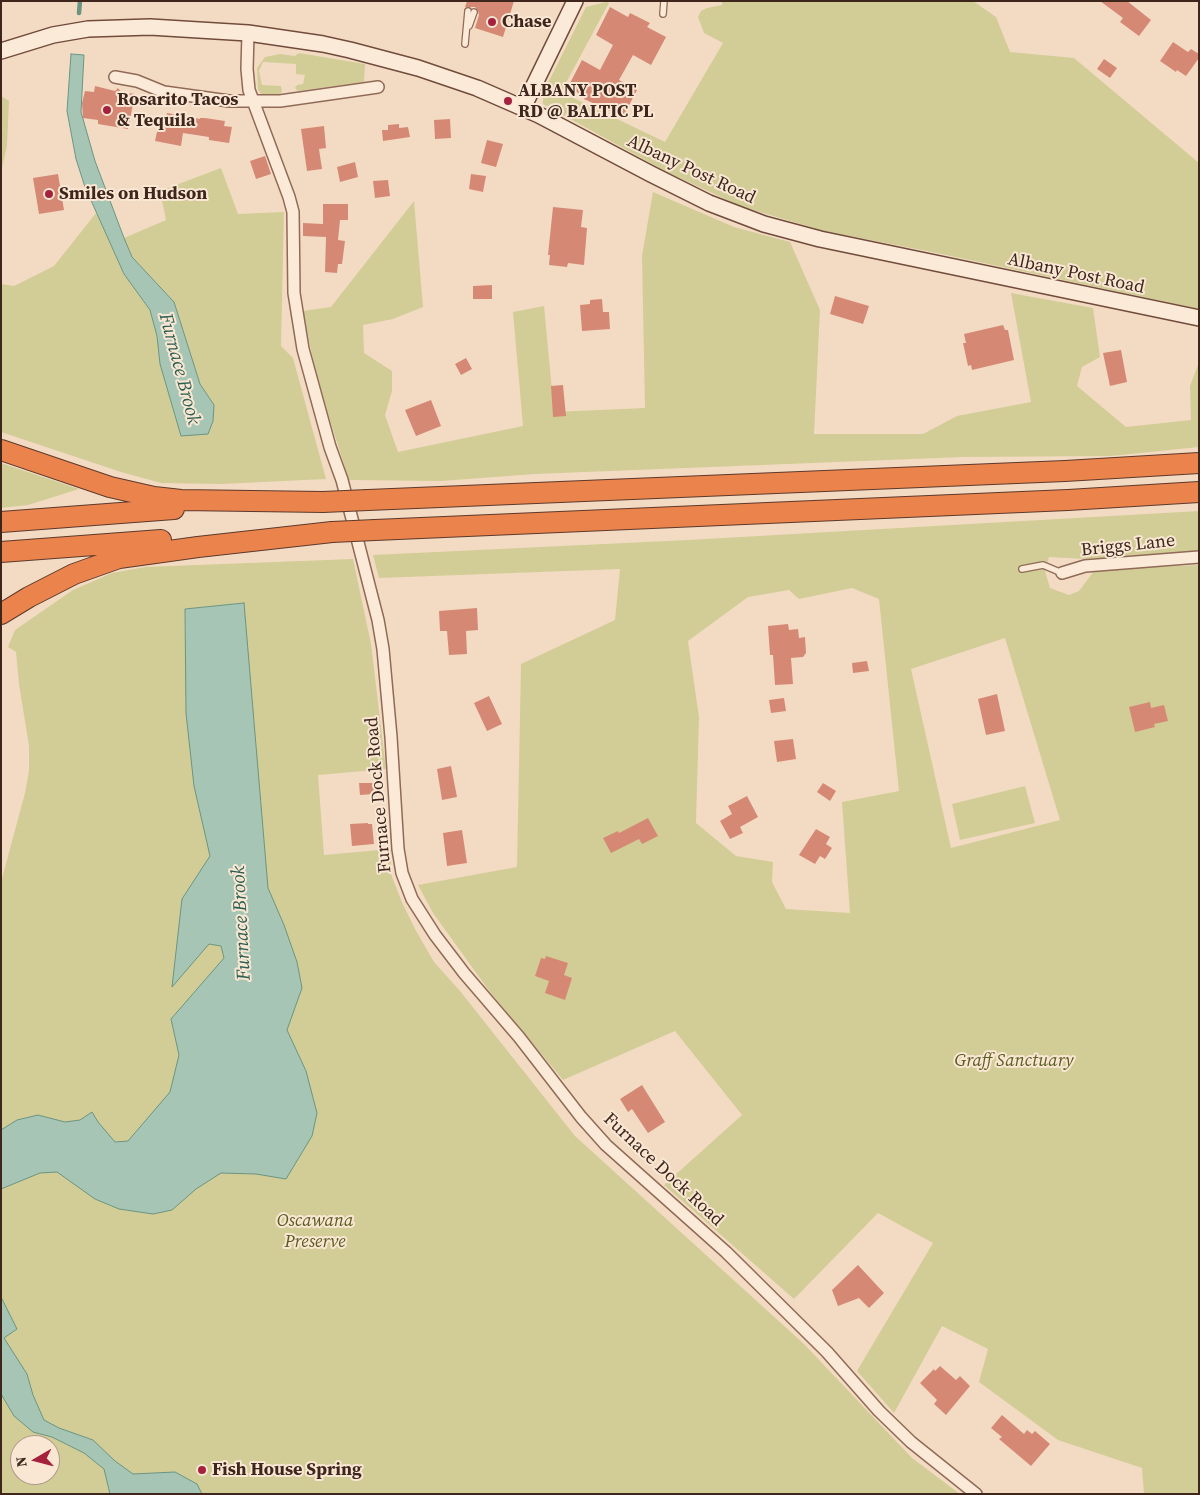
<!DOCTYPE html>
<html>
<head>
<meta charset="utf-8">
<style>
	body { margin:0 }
	#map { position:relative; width:1200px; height:1495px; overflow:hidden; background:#f3dbc3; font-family:"Source Serif 4",serif }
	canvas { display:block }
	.frame { position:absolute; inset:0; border:2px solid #3e261d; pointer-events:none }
	.north { position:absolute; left:10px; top:1435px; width:50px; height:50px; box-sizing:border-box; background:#f9e7d4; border:1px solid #ae9a8b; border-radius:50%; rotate:262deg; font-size:14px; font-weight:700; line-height:20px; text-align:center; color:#3e261d }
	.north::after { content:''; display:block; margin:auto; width:18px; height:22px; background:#a5213d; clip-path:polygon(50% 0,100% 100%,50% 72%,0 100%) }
</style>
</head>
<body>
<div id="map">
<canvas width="1200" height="1495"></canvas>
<div class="frame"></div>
<div class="north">N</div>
</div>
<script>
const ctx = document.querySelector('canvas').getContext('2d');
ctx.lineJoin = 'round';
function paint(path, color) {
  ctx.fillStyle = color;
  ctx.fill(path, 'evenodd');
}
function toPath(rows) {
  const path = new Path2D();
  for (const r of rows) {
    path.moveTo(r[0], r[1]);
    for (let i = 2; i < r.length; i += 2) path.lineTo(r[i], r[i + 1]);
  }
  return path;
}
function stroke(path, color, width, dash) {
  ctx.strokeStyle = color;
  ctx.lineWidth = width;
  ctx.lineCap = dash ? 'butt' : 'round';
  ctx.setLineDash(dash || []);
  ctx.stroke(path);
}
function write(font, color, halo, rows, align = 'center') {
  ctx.font = font + ' "Source Serif 4",serif';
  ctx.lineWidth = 4;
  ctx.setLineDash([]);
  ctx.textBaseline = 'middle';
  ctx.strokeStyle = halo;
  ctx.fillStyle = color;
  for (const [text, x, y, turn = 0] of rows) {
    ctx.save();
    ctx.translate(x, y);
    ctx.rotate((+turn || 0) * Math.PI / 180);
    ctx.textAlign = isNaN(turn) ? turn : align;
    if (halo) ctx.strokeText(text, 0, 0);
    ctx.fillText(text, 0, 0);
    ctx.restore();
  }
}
const green = toPath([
	[722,1,973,1,996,17,1010,52,1074,58,1199,163,1199,309,937,253,824,231,740,206,665,171,543,104,543,93,586,7,606,2,609,3,561,92,665,142,723,43,704,33,698,17,701,11,707,8,722,5],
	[299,53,365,64,364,82,298,91,295,88,297,85,303,84,305,75,296,74,296,64,263,62,259,71,262,85,281,86,282,91,280,94,266,96,262,95,258,90,257,68,265,57,280,54,295,56],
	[1,96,9,101,7,146,1,172],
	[221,168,238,214,284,212,281,346,293,358,326,479,221,484,161,483,121,472,1,432,1,284,14,286,54,266,96,213,108,236,124,274,150,310,157,336,160,364,181,436,214,405,200,384,174,302,132,257,124,238,166,220,160,191],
	[653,192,734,227,790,242,820,310,814,434,923,434,957,416,1031,402,1011,293,1093,308,1100,357,1082,367,1077,386,1126,427,1191,420,1190,386,1199,362,1199,447,1111,456,963,457,535,474,441,481,349,480,328,414,313,360,303,311,331,307,414,201,423,307,393,319,363,325,364,353,392,371,392,391,385,415,398,452,523,426,513,312,544,306,554,412,645,408,642,256],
	[1,463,79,489,28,505,1,508],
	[1199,511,1199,552,1086,559,1049,557,1045,571,1050,588,1069,595,1079,591,1094,571,1106,569,1199,565,1199,1494,1144,1494,1142,1468,1058,1440,979,1382,988,1349,942,1326,894,1413,857,1371,933,1243,878,1213,794,1299,664,1185,742,1115,675,1031,563,1080,490,992,433,913,418,885,517,867,521,664,615,620,620,569,379,578,373,555,688,540],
	[852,588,879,599,899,791,842,802,850,913,786,909,772,882,773,862,736,856,696,823,699,717,688,641,748,597,789,590,799,599],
	[1005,638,1060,820,951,848,911,669],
	[353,559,371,644,386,769,318,775,324,855,391,849,391,874,401,900,415,929,434,962,460,991,575,1136,804,1344,912,1458,960,1494,1,1494,1,882,25,793,29,771,29,746,19,684,16,652,8,647,15,630,73,590,112,573,145,567],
	[244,603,185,638,185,609],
	[20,1445,50,1445,50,1475,20,1475],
	[1025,786,1035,823,960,840,952,804]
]);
const water = toPath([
	[71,54,84,55,81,112,95,161,124,238,132,257,174,302,200,384,214,405,213,421,208,434,181,436,160,364,157,336,150,310,124,274,85,187,76,159,67,111,71,54],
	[244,603,268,888,284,925,297,962,302,988,287,1030,306,1071,317,1113,312,1136,286,1179,256,1174,221,1173,196,1189,172,1210,153,1214,119,1209,95,1199,57,1172,40,1173,1,1189,1,1130,17,1120,38,1115,65,1122,80,1120,92,1112,98,1122,115,1142,128,1141,170,1092,179,1055,171,1019,224,958,221,946,209,944,172,987,182,899,210,856,194,786,186,713,185,609,244,603],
	[1,1297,17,1329,4,1338,27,1374,33,1395,44,1420,59,1428,93,1440,115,1461,133,1474,175,1472,197,1484,202,1494,110,1494,104,1469,84,1453,52,1437,33,1432,14,1416,1,1394,1,1297]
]);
const stream = toPath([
	[79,13,80,1]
]);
const building = toPath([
	[467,1,514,1,503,37,475,28,479,15,478,11,475,7,465,7],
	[1100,1,1127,1,1151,20,1139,36,1120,22,1123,18],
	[610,7,628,17,630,13,650,23,647,27,666,37,651,65,633,55,619,80,637,90,623,117,584,99,585,97,568,87,582,60,600,70,613,45,596,35],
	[1173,42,1188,52,1191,49,1199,54,1199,58,1186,76,1177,70,1176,72,1160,61],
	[1104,59,1117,68,1110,78,1097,69],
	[95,86,115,91,118,88,121,92,135,94,128,129,98,124,98,120,83,118,82,103,85,91,94,92],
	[167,113,200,119,200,118,205,118,225,121,224,126,232,127,229,143,209,140,209,137,183,133,181,146,155,141,158,127,160,128,163,117,166,117],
	[450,119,451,138,435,139,434,120],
	[399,124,399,128,408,127,410,137,383,141,382,130,388,130,388,125],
	[324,126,326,148,319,149,322,169,307,171,301,129],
	[487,140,503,144,496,167,481,163],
	[265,156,271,174,256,179,250,161],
	[355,162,358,177,340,182,337,167],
	[58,174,64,210,39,214,33,178],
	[471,174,486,176,483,192,469,189],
	[388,180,390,196,375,198,373,181],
	[323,204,348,204,348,220,340,220,338,240,345,241,342,264,338,264,337,273,325,272,326,237,303,236,303,223,323,224],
	[553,207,583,210,581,227,587,228,584,265,568,263,567,267,549,265,550,255,548,255],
	[492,285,492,299,473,299,473,286],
	[835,296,869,306,863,324,830,314],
	[602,299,603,312,609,312,610,329,582,331,580,305,590,304,590,300],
	[1003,325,1005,330,1008,330,1014,360,972,370,971,365,968,366,963,343,966,343,964,334],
	[1121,350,1127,382,1110,386,1103,353],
	[466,358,472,369,461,375,455,364],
	[563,385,566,416,553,417,551,386],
	[431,400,441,426,416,436,405,410],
	[477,608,478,630,466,631,467,654,449,655,447,631,440,631,439,611],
	[788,624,789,630,798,629,799,638,805,637,806,653,803,657,791,658,793,684,775,685,773,655,770,655,768,626],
	[867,661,869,671,853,673,852,663],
	[997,694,1005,731,986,735,978,699],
	[489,696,502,724,487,731,474,703],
	[784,698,786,711,771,713,769,700],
	[1150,702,1151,708,1164,705,1168,721,1154,724,1155,727,1135,732,1129,707],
	[793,739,796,759,777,762,774,741],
	[451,766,457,797,442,800,437,769],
	[359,783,374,783,374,794,360,795],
	[823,783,836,791,830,801,817,792],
	[747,796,758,817,740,827,743,833,730,839,720,821,732,814,728,806],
	[648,818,658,836,642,844,639,839,611,853,603,838,618,831,619,833],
	[368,823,368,824,372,824,374,844,352,846,350,824],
	[816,829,830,837,826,844,832,848,825,859,820,856,815,864,799,855],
	[462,830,467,863,447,866,443,833],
	[546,956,568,963,564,975,572,978,565,1000,545,993,549,981,535,976,541,958,545,959],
	[642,1085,665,1122,648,1133,632,1109,628,1112,620,1099],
	[858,1265,884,1293,869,1308,859,1298,838,1306,832,1290],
	[940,1366,956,1380,960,1376,970,1386,946,1415,934,1404,937,1400,920,1383,934,1369,935,1371],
	[1002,1415,1024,1434,1027,1430,1032,1434,1035,1431,1050,1444,1031,1466,999,1439,1002,1437,991,1428]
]);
const lane = toPath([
	[663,14,664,1],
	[469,26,474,12],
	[465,44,468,11],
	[1022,569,1043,565,1062,573]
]);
const street = toPath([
	[248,33,247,69,249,90,289,197,293,212,294,293,303,349,330,447,342,480,378,620,383,649,391,737,398,849,402,873,412,899,435,935,464,973,519,1037,581,1117,606,1145,726,1252,827,1352,879,1411,911,1442,976,1494],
	[115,77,137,81,164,92,229,101,280,101,378,87],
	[1062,573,1085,566,1199,557]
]);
const secondary = toPath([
	[1,51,53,35,88,29,150,27,248,33,323,44,350,50,418,68,477,88,539,115,651,174,709,203,764,224,820,239,1199,318],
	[523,108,575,1]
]);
const highway = toPath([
	[1,450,110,487,154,497,181,500,323,502],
	[368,500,1065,471,1199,463],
	[1,522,174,509],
	[375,530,1068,500,1199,492],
	[1,552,161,540],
	[1,614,29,597,74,574,119,558,198,547,332,532]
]);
const highwayBridge = toPath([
	[323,502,368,500],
	[332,532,375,530]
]);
const markers = [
	[492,22,5,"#a5213d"],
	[508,101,5,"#a5213d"],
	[107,110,5,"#a5213d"],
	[49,194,5,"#a5213d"],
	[202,1470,5,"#a5213d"]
];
const poiNames = [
	["Chase",502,22],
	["ALBANY POST",518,91],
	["RD @ BALTIC PL",518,112],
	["Rosarito Tacos",117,100],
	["& Tequila",117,121],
	["Smiles on Hudson",59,194],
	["Fish House Spring",212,1470]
];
const streetNames = [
	["Albany Post Road",691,170,25],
	["Albany Post Road",1076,274,12],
	["Briggs Lane",1128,546,-6],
	["Furnace Dock Road",379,795,-95],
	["Furnace Dock Road",663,1170,43]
];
const parkNames = [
	["Graff Sanctuary",1014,1061],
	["Oscawana",315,1221],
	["Preserve",315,1242]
];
const waterNames = [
	["Furnace Brook",179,369,75],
	["Furnace Brook",242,923,-93]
];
paint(green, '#d2cd96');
paint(water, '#a6c5b5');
stroke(water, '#6b9582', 1);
stroke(stream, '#6b9582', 4.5);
paint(building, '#d58975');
stroke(lane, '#906a57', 8);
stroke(street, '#906a57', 14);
stroke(secondary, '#714b3b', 18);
stroke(highway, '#5d392c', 22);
stroke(lane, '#fcead8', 5.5);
stroke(street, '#fcead8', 11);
stroke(secondary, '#fcead8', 15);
stroke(highway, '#ea844c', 20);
stroke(highwayBridge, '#5d392c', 22, []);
stroke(highwayBridge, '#ea844c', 20);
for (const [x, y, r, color] of markers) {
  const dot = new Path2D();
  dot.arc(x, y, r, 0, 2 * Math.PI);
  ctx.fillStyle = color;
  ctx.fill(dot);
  stroke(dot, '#f9e7d4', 2);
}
write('bold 18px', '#3e261d', '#f9e7d4', poiNames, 'left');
write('18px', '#3e261d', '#f9e7d4', streetNames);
write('italic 18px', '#5a5d21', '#f9e7d4', parkNames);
write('italic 19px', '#2b5f51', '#f9e7d4', waterNames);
</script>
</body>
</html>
